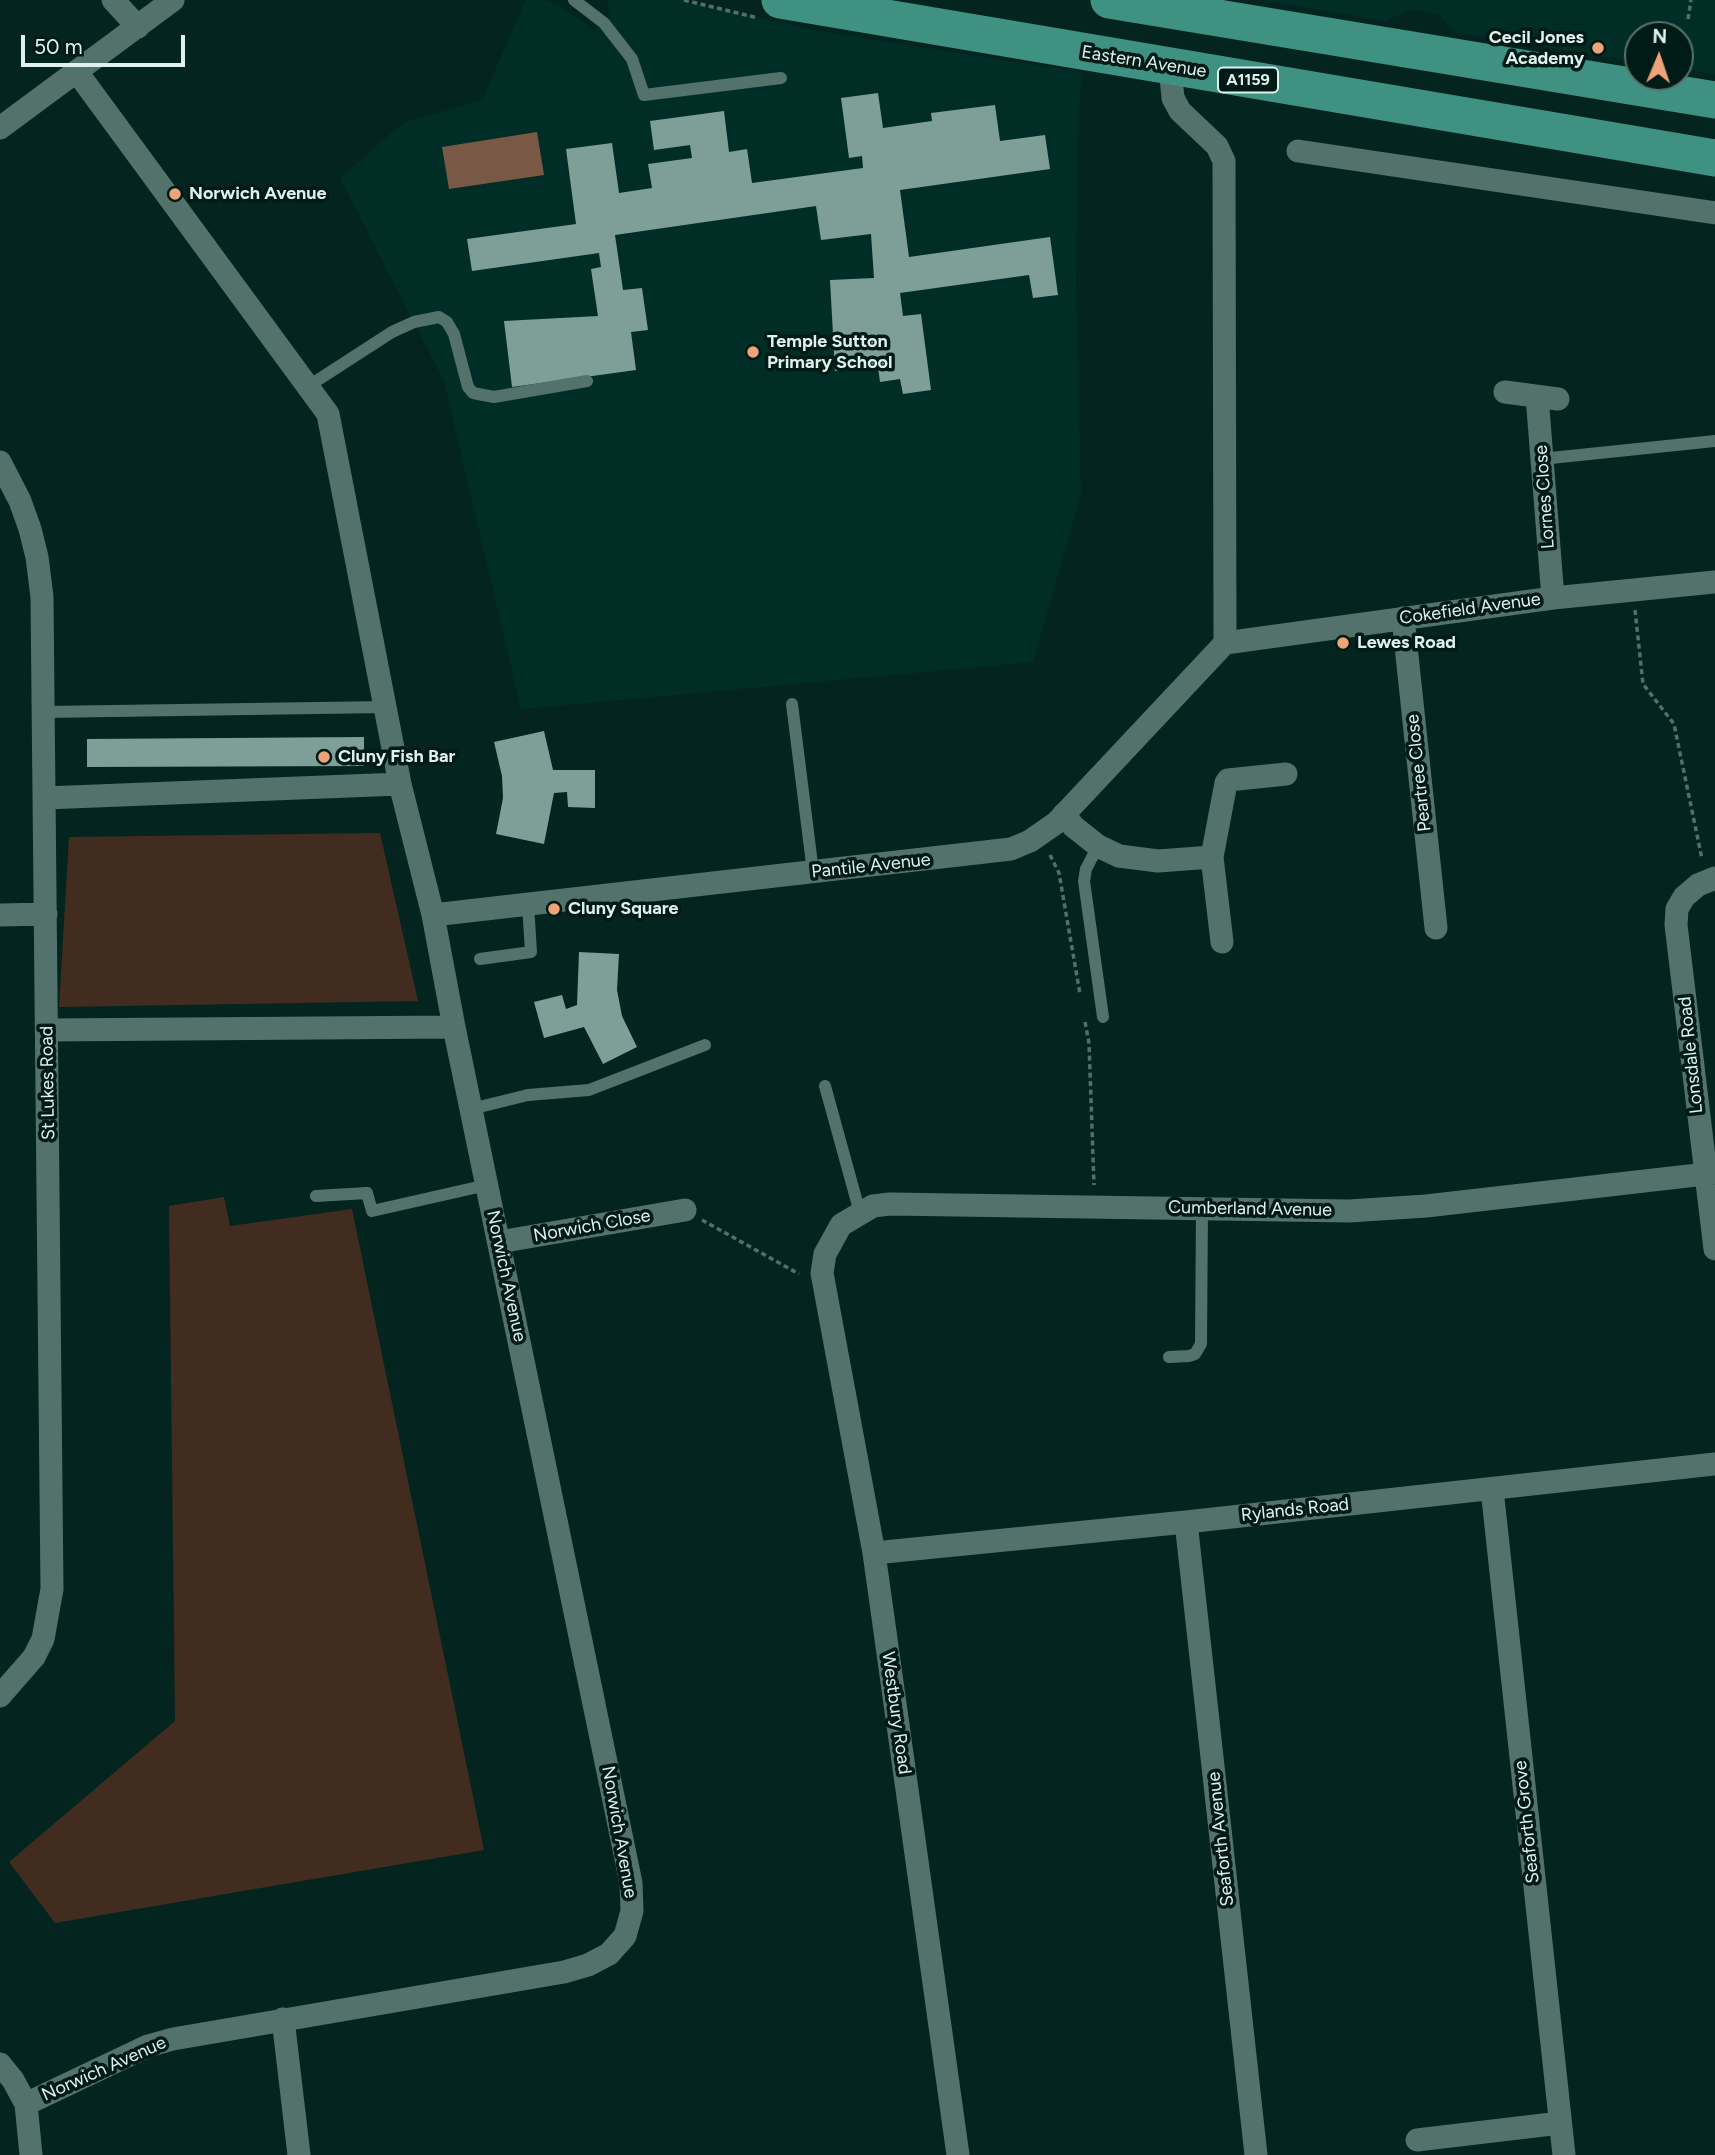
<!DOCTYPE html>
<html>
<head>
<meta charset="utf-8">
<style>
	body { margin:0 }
	#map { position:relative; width:1715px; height:2155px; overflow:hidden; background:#04251f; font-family:Figtree,sans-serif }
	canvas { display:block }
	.north { position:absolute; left:1624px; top:21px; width:70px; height:70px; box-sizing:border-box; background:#001b16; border:2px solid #5a716c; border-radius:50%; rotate:2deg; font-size:19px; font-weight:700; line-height:28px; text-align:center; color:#e0f1ed }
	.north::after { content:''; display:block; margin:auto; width:24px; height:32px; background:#efa378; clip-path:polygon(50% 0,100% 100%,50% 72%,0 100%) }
	.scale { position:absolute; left:21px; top:35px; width:164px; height:32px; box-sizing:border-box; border:4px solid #e0f1ed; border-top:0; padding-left:9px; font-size:21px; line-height:24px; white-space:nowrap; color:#e0f1ed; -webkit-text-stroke:5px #001b16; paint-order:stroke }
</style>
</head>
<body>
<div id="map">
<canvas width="1715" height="2155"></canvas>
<div class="north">N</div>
<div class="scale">50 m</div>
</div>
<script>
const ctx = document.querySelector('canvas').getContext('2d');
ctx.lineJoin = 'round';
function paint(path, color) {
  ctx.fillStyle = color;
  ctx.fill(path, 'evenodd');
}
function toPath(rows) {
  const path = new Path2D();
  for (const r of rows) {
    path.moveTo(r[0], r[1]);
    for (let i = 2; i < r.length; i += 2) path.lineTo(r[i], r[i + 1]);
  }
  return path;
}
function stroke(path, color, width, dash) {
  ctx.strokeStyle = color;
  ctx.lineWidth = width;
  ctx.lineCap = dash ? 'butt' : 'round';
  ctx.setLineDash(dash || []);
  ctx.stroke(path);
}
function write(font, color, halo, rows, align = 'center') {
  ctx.font = font + ' Figtree,sans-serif';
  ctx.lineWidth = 7;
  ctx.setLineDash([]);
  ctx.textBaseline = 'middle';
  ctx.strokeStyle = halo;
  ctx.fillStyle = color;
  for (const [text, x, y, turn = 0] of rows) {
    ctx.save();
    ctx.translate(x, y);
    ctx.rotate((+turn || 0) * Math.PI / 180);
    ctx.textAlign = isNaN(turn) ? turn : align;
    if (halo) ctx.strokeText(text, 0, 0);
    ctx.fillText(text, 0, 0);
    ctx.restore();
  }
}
const built = toPath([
	[526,0,545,0,560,6,595,31,610,17,607,0,684,0,818,31,1082,72,1078,124,1076,284,1081,494,1033,662,521,709,444,381,340,178,403,123,482,100],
	[1258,0,1715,0,1715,74,1680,69,1680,35,1638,35,1638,62,1455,32,1438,14,1412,9,1385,21]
]);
const green = toPath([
	[380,833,418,1001,59,1007,69,837],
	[224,1197,230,1226,352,1209,484,1850,55,1923,9,1862,175,1721,169,1206]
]);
const water = toPath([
	[537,132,544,175,449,189,442,147]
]);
const building = toPath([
	[878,93,883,128,932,121,931,113,995,105,1000,141,1045,135,1050,169,900,190,909,257,1050,237,1058,295,1033,298,1029,275,900,293,903,316,921,314,931,390,903,394,900,379,880,382,878,367,835,371,830,280,874,278,871,234,821,240,816,206,615,235,623,290,642,288,648,330,631,332,636,370,512,387,504,321,598,316,591,269,601,267,599,253,472,271,467,239,576,224,566,149,612,143,619,193,652,188,648,164,692,158,690,145,654,150,650,121,724,111,729,152,747,149,752,183,863,168,862,156,849,158,841,98],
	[544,731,553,770,595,770,595,808,568,807,567,792,554,793,544,844,496,834,503,798,502,776,494,742],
	[364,737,364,766,87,767,87,739],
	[579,952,619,954,617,990,622,1016,637,1047,603,1064,584,1027,544,1038,534,1002,562,995,566,1009,577,1005]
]);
const path = toPath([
	[684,0,758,18],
	[1688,19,1691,0],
	[1635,610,1643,684,1674,724,1702,859],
	[1050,855,1059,873,1080,994],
	[1085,1022,1089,1043,1094,1185],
	[702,1220,799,1274]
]);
const service = toPath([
	[574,0,604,23,632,59,644,95,781,78],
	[307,387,392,332,414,322,439,317,447,322,454,334,468,387,473,393,494,397,587,381],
	[1541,459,1715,441],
	[792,704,813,872],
	[44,712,386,707],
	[1098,846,1086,869,1084,881,1103,1017],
	[480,959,531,952,528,904],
	[825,1086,860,1213],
	[471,1109,528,1095,589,1090,705,1045],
	[316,1196,367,1193,372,1211,487,1185],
	[1169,1357,1189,1356,1195,1354,1201,1344,1202,1208]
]);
const minor = toPath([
	[113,0,138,27],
	[1170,67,1173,98,1180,111,1217,146,1224,161,1225,643],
	[0,128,173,0],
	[1298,151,1715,213],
	[1505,392,1558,399],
	[1537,396,1553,598],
	[0,462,20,501,30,529,37,557,42,597,52,1589,43,1639,34,1657,0,1696],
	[1403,618,1436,928],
	[1225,643,1553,598,1715,582],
	[45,798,400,784],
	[1064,814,1073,826,1098,846,1119,856,1158,861,1212,857],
	[1715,878,1698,885,1684,897,1677,909,1676,925,1715,1249],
	[0,915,46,914],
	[433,915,1011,849,1030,841,1056,823,1225,643],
	[1222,942,1212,857,1226,783,1228,780,1286,774],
	[47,1030,454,1027],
	[499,1242,685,1210],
	[1492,1489,1564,2155],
	[1186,1522,1256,2155],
	[874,1553,1186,1522,1715,1464],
	[283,2019,299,2155],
	[0,2064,13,2080,26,2104,31,2155],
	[26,2104,148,2046,173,2039,564,1972,588,1965,609,1954,625,1936,632,1911,631,1883,454,1027,433,915,400,784,328,414,77,72],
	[1417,2140,1560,2123],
	[958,2155,874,1553,822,1273,825,1254,841,1225,873,1206,890,1204,1349,1211,1426,1206,1715,1173]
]);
const primary = toPath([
	[780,0,1715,158],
	[1109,0,1715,100]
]);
const markers = [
	[1598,48,7,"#efa378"],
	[175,194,7,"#efa378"],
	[753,352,7,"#efa378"],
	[1343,643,7,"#efa378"],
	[324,757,7,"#efa378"],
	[554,909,7,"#efa378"]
];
const shields = [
	[1248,80,60]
];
const shieldNames = [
	["A1159",1248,80]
];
const poiNames = [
	["Cecil Jones",1584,38,"right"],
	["Academy",1584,59,"right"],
	["Norwich Avenue",189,194],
	["Temple Sutton",767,342],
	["Primary School",767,363],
	["Lewes Road",1357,643],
	["Cluny Fish Bar",338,757],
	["Cluny Square",568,909]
];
const streetNames = [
	["Eastern Avenue",1144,62,9],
	["Lornes Close",1545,497,-94],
	["Cokefield Avenue",1470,609,-8],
	["Peartree Close",1419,773,-96],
	["Pantile Avenue",871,866,-6],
	["Lonsdale Road",1691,1055,-96],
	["St Lukes Road",48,1083,-91],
	["Cumberland Avenue",1250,1209,1],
	["Norwich Close",592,1226,-10],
	["Norwich Avenue",506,1276,78],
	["Rylands Road",1295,1510,-6],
	["Westbury Road",896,1713,82],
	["Seaforth Grove",1527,1822,-96],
	["Norwich Avenue",619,1832,80],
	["Seaforth Avenue",1221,1839,-96],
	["Norwich Avenue",104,2069,-24]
];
paint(built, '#002e26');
paint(green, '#422c20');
paint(water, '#7a5846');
paint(building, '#7e9f97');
stroke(path, '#546f69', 3.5, [5, 3.5]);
stroke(service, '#52726b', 12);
stroke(minor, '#52726b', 23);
stroke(primary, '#3f9182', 37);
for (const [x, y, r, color] of markers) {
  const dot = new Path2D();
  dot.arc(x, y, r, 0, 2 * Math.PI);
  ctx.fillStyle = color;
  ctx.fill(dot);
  stroke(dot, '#001b16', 2.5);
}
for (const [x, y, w] of shields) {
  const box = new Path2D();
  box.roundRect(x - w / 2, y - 12.5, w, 25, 5);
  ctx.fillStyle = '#001b16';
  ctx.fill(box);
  stroke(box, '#e0f1ed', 2);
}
write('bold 16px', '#e0f1ed', null, shieldNames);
write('bold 18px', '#e0f1ed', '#001b16', poiNames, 'left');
write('18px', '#e0f1ed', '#001b16', streetNames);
</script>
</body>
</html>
